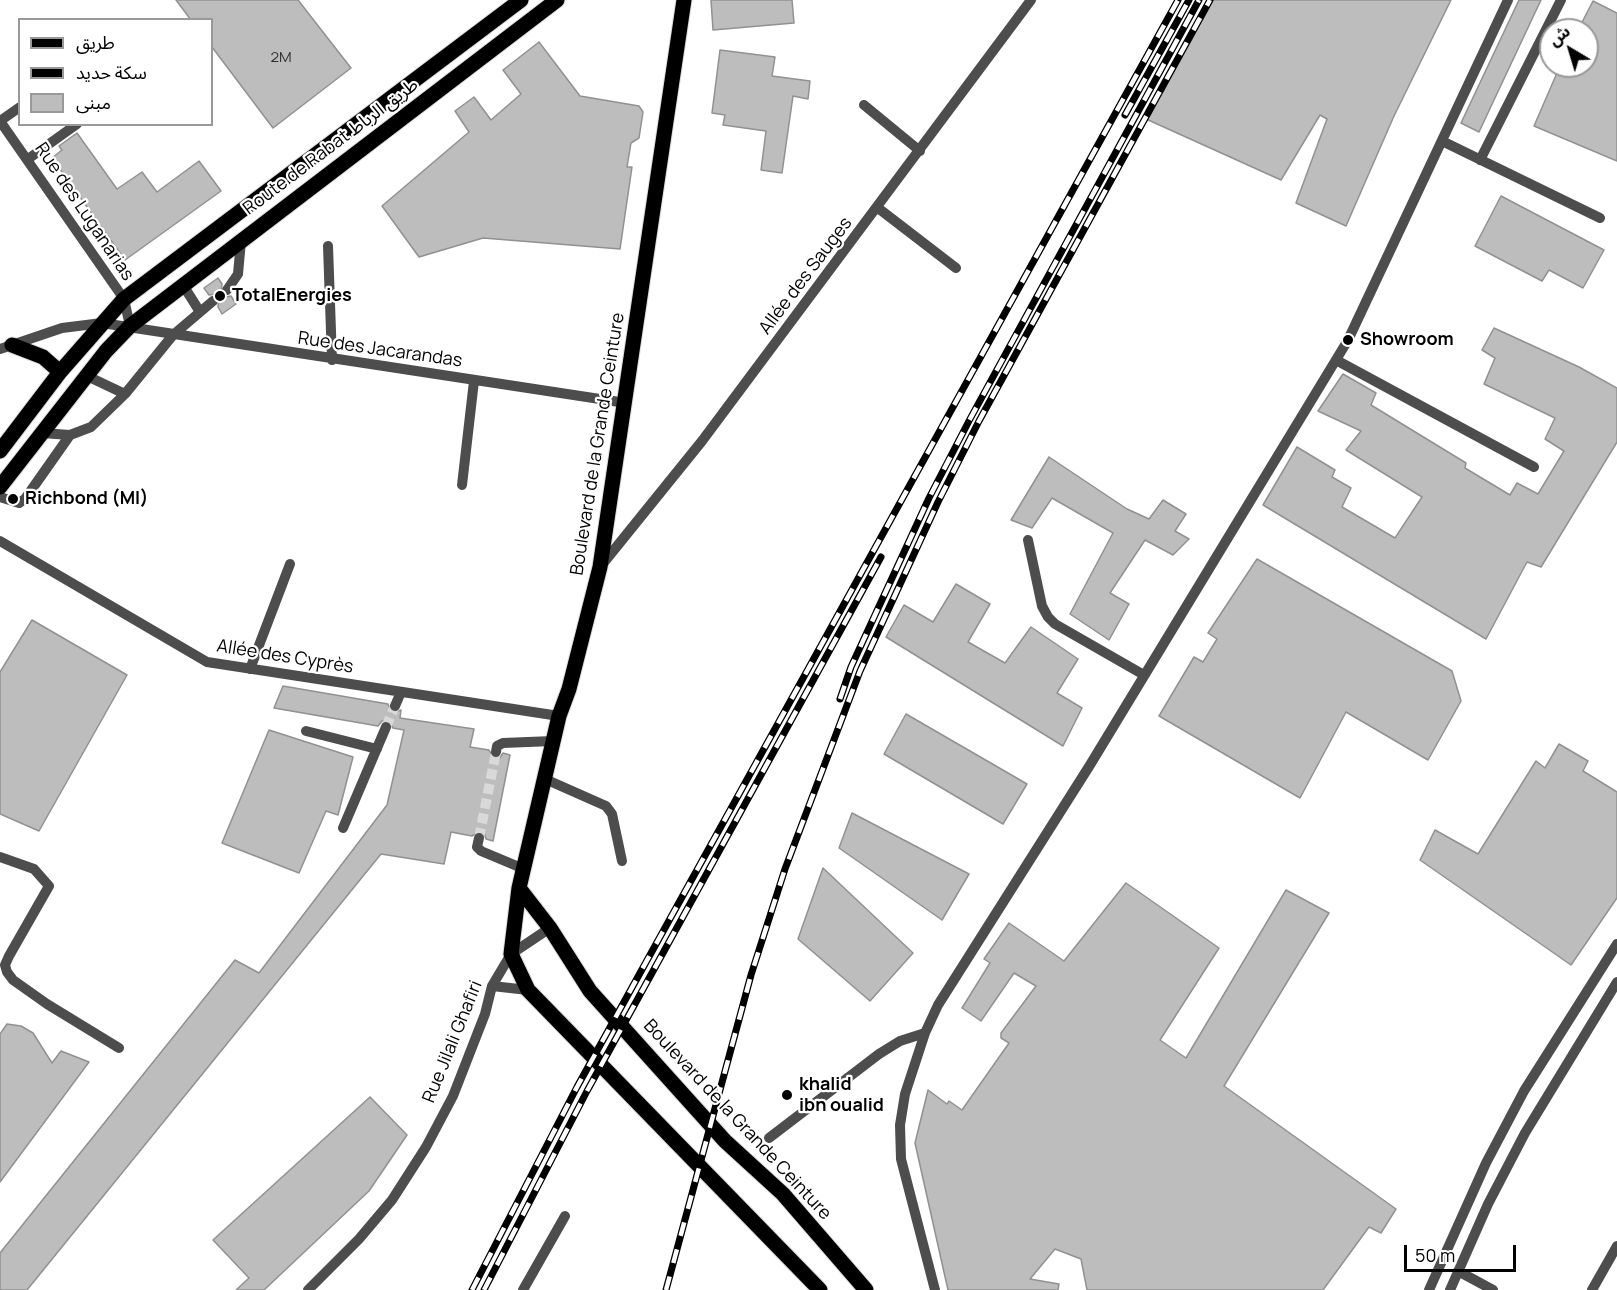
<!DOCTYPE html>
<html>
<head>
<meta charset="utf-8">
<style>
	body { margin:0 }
	#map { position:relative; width:1617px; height:1290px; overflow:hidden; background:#fff; font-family:Manrope,"Noto Sans Arabic",sans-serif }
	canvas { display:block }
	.legend { position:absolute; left:18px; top:18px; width:195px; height:108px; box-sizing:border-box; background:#fff; border:2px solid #999; margin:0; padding:8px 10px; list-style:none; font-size:18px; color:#000 }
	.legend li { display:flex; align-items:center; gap:12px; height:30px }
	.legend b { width:30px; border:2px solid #999 }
	.north { position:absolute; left:1539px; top:18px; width:60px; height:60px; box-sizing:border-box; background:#fff; border:2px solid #999; border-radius:50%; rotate:322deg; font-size:16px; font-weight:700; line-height:24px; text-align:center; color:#000 }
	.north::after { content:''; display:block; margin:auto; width:21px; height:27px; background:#000; clip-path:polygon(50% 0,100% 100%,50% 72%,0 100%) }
	.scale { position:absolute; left:1404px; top:1245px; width:112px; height:27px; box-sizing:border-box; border:3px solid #000; border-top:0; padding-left:8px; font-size:18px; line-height:21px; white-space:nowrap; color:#000; -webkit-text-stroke:4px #fff; paint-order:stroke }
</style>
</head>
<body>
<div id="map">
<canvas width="1617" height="1290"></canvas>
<ul class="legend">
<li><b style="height:8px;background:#000"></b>طريق</li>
<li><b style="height:8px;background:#000"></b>سكة حديد</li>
<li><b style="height:16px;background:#bdbdbd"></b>مبنى</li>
</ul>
<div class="north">ش</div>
<div class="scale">50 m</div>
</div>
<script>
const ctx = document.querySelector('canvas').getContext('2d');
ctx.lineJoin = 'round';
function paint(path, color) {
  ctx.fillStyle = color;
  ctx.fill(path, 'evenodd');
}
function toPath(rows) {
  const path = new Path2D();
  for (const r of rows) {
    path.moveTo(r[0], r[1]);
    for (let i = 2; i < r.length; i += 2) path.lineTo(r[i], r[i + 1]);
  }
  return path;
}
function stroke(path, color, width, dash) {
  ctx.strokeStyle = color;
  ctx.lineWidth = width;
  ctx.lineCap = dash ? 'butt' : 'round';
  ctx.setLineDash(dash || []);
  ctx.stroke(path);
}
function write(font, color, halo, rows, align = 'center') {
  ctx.font = font + ' Manrope,"Noto Sans Arabic",sans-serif';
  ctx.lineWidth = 4.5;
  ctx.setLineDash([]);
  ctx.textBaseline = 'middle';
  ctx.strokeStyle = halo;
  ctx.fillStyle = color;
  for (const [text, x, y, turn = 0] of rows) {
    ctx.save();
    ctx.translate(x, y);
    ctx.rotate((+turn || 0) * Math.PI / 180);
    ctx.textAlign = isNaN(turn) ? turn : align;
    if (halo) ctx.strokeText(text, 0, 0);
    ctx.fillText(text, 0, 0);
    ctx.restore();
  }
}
const building = toPath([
	[176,0,298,0,351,68,273,128,212,47,212,20,191,20,176,0],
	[711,0,792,0,794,23,713,30,711,0],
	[1211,0,1451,0,1394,116,1346,226,1296,203,1327,119,1320,115,1281,180,1146,119,1211,0],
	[1519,0,1541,0,1479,132,1461,123,1519,0],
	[1593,1,1617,13,1617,161,1534,126,1560,66,1587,66,1587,30,1578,30,1593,1],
	[539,42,580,96,639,106,643,112,639,138,631,143,627,167,632,167,620,249,483,238,419,257,382,206,469,132,455,111,474,97,491,120,521,94,503,70,539,42],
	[720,50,775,57,772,76,810,81,808,99,793,96,782,173,761,170,766,131,723,125,725,115,712,113,720,50],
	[77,133,117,189,142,172,157,192,199,161,221,191,125,260,52,158,62,150,59,146,77,133],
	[1501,196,1604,250,1583,288,1549,270,1542,281,1475,246,1501,196],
	[218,278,222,284,221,294,226,297,231,296,236,304,222,314,218,307,219,297,215,294,209,295,204,288,218,278],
	[1494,328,1579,367,1617,388,1617,442,1541,567,1527,562,1486,639,1263,505,1297,447,1335,470,1332,477,1351,488,1342,507,1395,538,1422,497,1346,450,1361,431,1318,411,1343,374,1376,393,1371,405,1466,463,1465,468,1510,495,1517,483,1538,494,1564,451,1545,439,1555,418,1484,384,1495,358,1482,350,1494,328],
	[1049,457,1127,509,1149,519,1163,500,1186,514,1175,531,1189,539,1173,555,1145,540,1110,593,1129,604,1109,640,1070,614,1113,533,1052,498,1032,528,1011,520,1049,457],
	[1257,559,1452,671,1461,701,1428,760,1346,712,1300,798,1159,716,1194,657,1203,662,1217,639,1208,633,1257,559],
	[956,584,990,604,968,642,1005,663,1031,627,1078,659,1057,693,1082,708,1063,746,886,637,904,605,933,622,956,584],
	[32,620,127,675,39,831,0,814,0,672,32,620],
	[283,686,388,704,392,713,401,710,400,718,474,729,470,747,489,750,494,759,499,759,503,753,510,755,493,841,486,839,484,833,480,831,472,836,451,832,444,864,381,854,27,1290,0,1290,0,1253,235,960,259,973,387,805,404,730,393,728,388,720,382,721,378,726,274,708,283,686],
	[906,714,1027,784,1003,824,884,754,906,714],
	[269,730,353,757,338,815,326,811,299,873,222,843,269,730],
	[1559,744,1588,761,1583,771,1617,792,1617,898,1571,965,1420,860,1435,830,1478,854,1536,761,1545,768,1559,744],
	[852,813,969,874,942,920,839,848,852,813],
	[823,868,913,953,870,1001,798,939,823,868],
	[1126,883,1219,948,1160,1040,1186,1058,1286,890,1329,913,1224,1086,1396,1209,1381,1233,1369,1227,1323,1290,1087,1290,1081,1259,1055,1249,1030,1279,1059,1284,1058,1290,948,1290,915,1143,928,1090,947,1104,949,1101,962,1110,1009,1043,1001,1038,1001,1033,1036,986,1014,973,981,1021,962,1008,990,963,984,959,1009,923,1064,961,1126,883],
	[7,1024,21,1026,33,1033,52,1063,61,1051,89,1062,0,1182,0,1034,7,1024],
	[370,1097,407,1135,369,1191,264,1290,236,1290,249,1278,213,1240,370,1097]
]);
const minorTunnel = toPath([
	[213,301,227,290],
	[386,727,395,706],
	[479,838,496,752]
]);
const minor = toPath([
	[864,105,920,151],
	[20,107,0,121,124,299,130,326],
	[1442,141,1600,218],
	[28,159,77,124],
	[1480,160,1561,0],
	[878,208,956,268],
	[328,246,332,360],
	[183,285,200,312],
	[227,290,238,274,241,241],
	[0,349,62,328,102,323,626,403],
	[1336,360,1534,467],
	[87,376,125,394],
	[42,433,70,435,91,427,125,394,173,335,213,301],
	[462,485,474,381],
	[0,497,19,503,25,499,70,435],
	[1028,540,1042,606,1048,617,1055,624,1144,675],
	[0,541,207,662,559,716],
	[601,566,702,441,1031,0],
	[250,669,290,564],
	[395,706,401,692],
	[306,731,377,749],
	[496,752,497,746,503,743,553,741],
	[545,779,606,806,612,814,622,861],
	[343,828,386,727],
	[479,838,477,847,481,851,524,869],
	[0,857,34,869,49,886,9,956,5,965,7,972,13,980,47,1004,119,1048],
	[492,986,528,990],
	[769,1138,879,1054,900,1041,925,1033],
	[1458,1271,1493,1290],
	[308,1290,359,1239,392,1200,426,1147,453,1096,485,1014,492,986,511,954,550,928],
	[523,1290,565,1216],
	[935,1290,901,1159,900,1125,905,1094,925,1033,938,1005,1090,765,1348,340,1508,0],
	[1429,1290,1486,1163,1524,1091,1617,944],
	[1450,1290,1488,1204,1525,1133,1617,982],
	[1592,1290,1617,1246]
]);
const major = toPath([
	[684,0,600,567,569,689,559,716,519,888,511,954,528,990,820,1290],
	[12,345,43,357,60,372],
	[0,451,60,372,124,299,521,0],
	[0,487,106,351,130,326,557,0],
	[519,888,550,928,590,991,725,1141,783,1194,866,1290]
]);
const rail = toPath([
	[1125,115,1189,0],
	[840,699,851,667,929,498,970,419,1199,0],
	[472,1290,577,1087,1178,0],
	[484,1290,587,1091,881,557],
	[666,1290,751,975,785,869,860,671,938,502,979,421,1210,0]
]);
const markers = [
	[220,296,6,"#000"],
	[1348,340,6,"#000"],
	[13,499,6,"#000"],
	[787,1095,6,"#000"]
];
const numberNames = [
	["2M",281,58]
];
const streetNames = [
	["Route de Rabat طريق الرباط",331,147,-37],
	["Rue des Luganarias",84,212,56],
	["Allée des Sauges",806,276,-53],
	["Rue des Jacarandas",380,350,8],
	["Boulevard de la Grande Ceinture",598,444,-81],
	["Allée des Cyprès",285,657,9],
	["Rue Jilali Ghafiri",453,1042,-68],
	["Boulevard de la Grande Ceinture",737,1120,47]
];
const poiNames = [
	["TotalEnergies",232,296],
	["Showroom",1360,340],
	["Richbond (MI)",25,499],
	["khalid",799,1085],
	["ibn oualid",799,1106]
];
paint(building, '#bdbdbd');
stroke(building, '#919191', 1.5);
stroke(minorTunnel, '#d9d9d9', 10, [10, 5]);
stroke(major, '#dbdbdb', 17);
stroke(minor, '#4d4d4d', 10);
stroke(major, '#000', 15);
stroke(rail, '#000', 7);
stroke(rail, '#fff', 4.5, [14]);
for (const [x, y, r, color] of markers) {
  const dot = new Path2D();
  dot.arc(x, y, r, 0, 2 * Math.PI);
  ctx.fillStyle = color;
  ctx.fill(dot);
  stroke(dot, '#fff', 2);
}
write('15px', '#2f2f2f', null, numberNames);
write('18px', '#000', '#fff', streetNames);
write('bold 18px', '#000', '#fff', poiNames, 'left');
</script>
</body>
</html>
